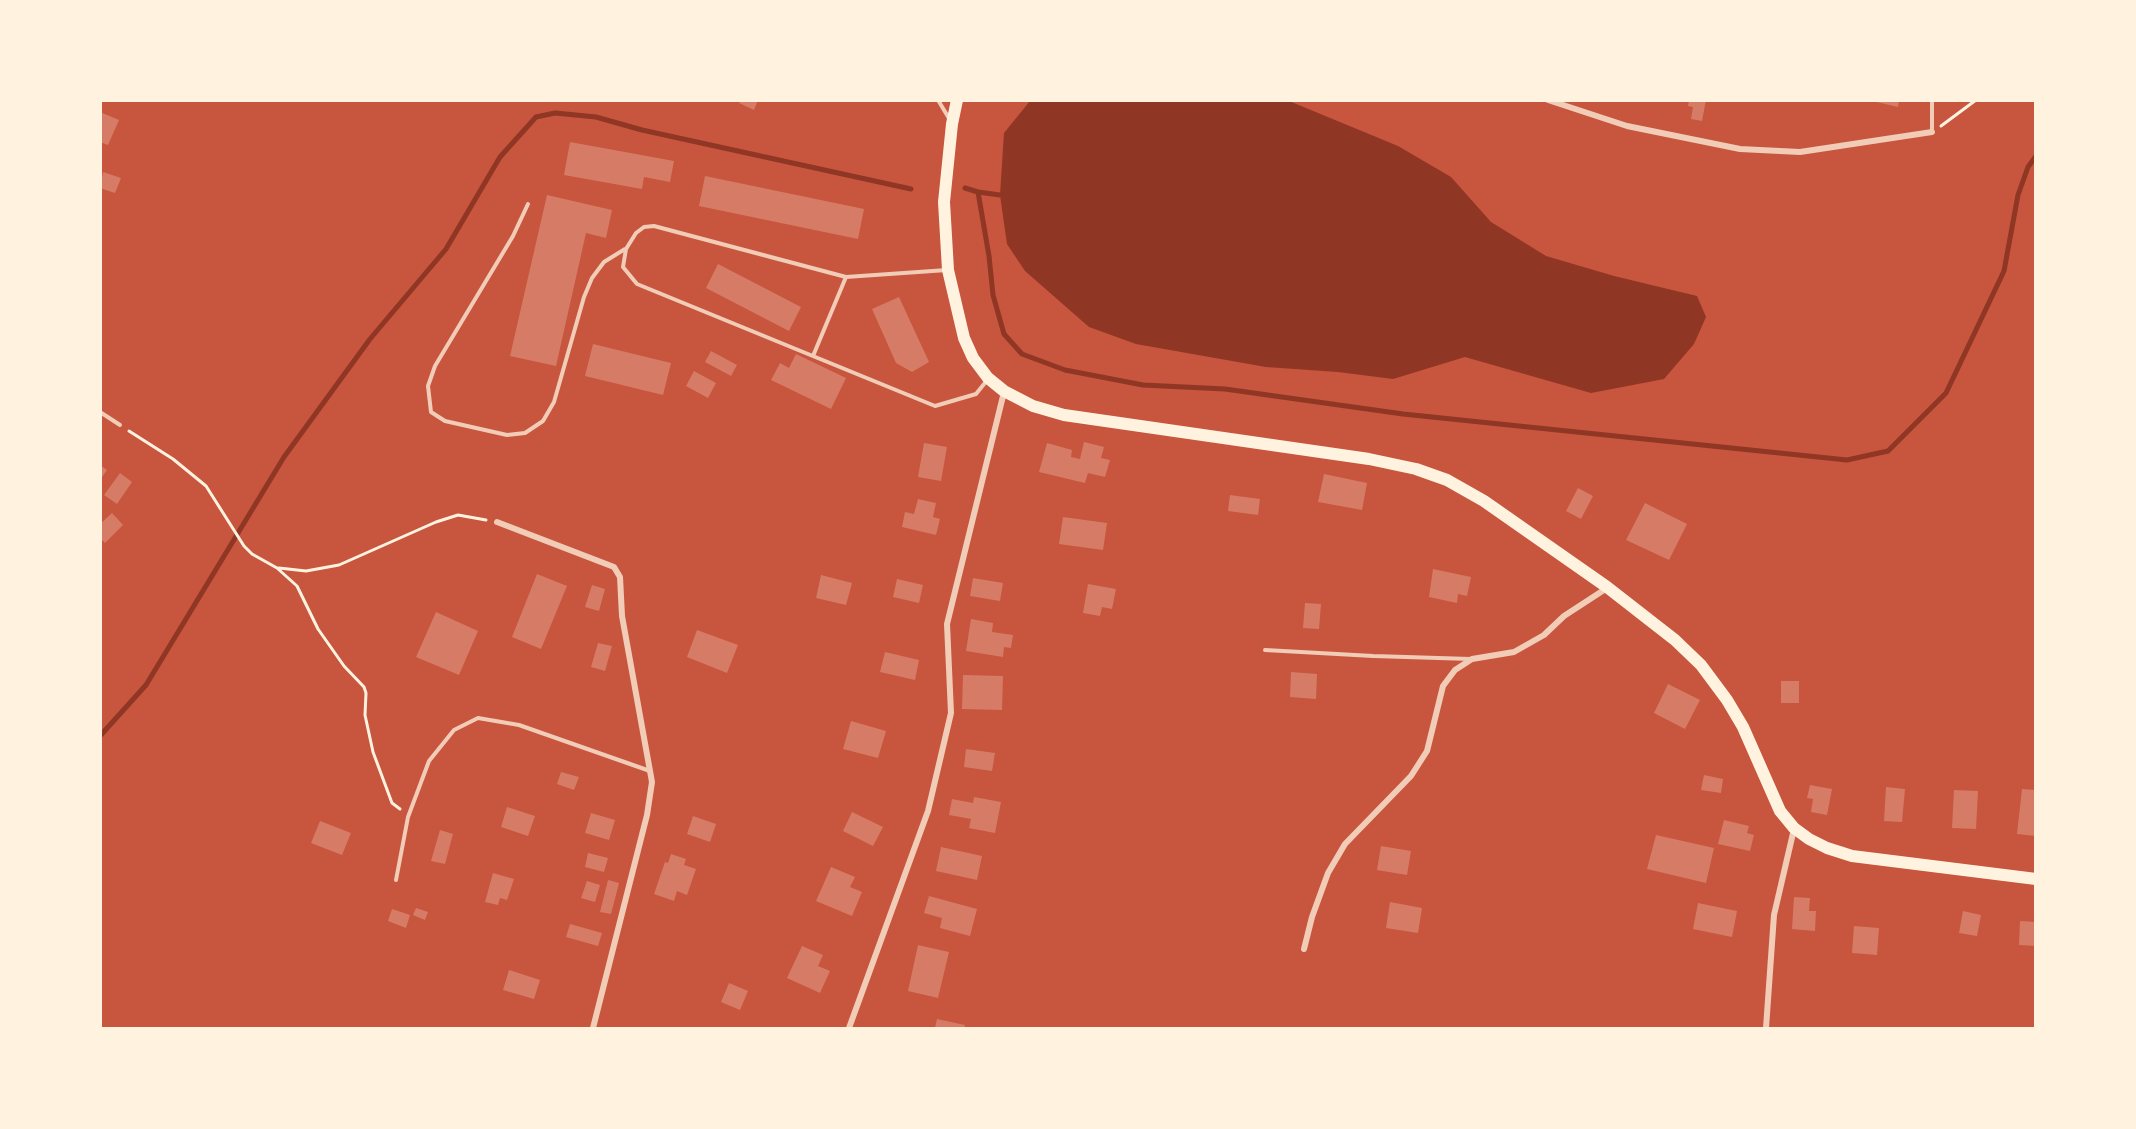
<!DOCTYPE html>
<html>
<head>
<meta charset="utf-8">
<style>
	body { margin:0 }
	#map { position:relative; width:2136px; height:1129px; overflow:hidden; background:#c8553d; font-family:Overpass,sans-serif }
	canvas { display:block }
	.frame { position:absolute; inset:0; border:102px solid #fff3e0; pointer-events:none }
</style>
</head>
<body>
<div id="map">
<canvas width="2136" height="1129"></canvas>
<div class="frame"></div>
</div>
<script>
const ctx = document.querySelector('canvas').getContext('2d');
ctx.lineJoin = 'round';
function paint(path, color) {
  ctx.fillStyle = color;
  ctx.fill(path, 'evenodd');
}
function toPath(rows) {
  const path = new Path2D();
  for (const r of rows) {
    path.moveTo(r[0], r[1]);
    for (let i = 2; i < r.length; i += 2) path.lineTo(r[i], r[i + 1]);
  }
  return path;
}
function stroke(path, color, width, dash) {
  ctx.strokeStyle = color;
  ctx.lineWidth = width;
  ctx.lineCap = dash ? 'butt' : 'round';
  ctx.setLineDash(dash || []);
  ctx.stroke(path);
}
const water = toPath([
	[1030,101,1289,101,1398,146,1451,177,1491,222,1546,256,1614,276,1697,296,1706,317,1694,344,1664,379,1591,393,1465,357,1393,379,1338,372,1266,367,1136,344,1089,327,1025,271,1007,244,1000,195,1004,133]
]);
const stream = toPath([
	[965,188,978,192,989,256,993,295,1004,334,1022,354,1065,370,1143,385,1225,389,1403,414,1847,460,1888,451,1946,393,2004,271,2018,195,2028,167,2036,156],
	[978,192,1000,195],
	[100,736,146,685,284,457,370,339,446,249,500,157,536,117,555,113,596,117,642,130,911,189]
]);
const building = toPath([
	[741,100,758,100,754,110,739,103],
	[1689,100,1706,100,1702,121,1691,119,1693,107,1688,106],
	[1868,100,1899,100,1898,107],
	[100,112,119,120,108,145,100,142],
	[570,142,674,161,670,182,644,177,642,189,564,175],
	[103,172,121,178,115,193,100,188],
	[705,176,864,209,858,239,699,206],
	[547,195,612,210,606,238,586,233,556,366,510,356],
	[718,264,801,307,789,331,706,288],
	[899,297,929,362,912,372,896,363,872,309],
	[593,344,671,363,663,395,585,376],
	[711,351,737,365,731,376,705,362],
	[796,354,846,378,831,409,771,380,780,363,789,368],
	[694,371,716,383,708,398,686,386],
	[1084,442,1104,447,1101,458,1110,460,1105,477,1088,473,1085,483,1039,472,1047,443,1072,450,1071,457,1080,459],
	[924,443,947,447,941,481,918,477],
	[100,465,107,470,100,480],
	[120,473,132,482,117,504,104,495],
	[1324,474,1367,483,1362,510,1318,502],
	[1578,488,1593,496,1581,519,1566,511],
	[1230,495,1260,499,1258,515,1228,511],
	[918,499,936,503,933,517,940,519,936,535,902,527,905,512,914,514],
	[1645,503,1687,524,1669,560,1626,540],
	[112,513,123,525,105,543,100,538,100,524],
	[1063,517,1107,523,1103,550,1059,544],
	[1433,569,1471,577,1467,596,1458,594,1457,603,1429,597],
	[537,574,567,586,541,649,512,637],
	[821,575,852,583,846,605,816,598],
	[973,578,1003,583,1000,601,970,596],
	[897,579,923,585,919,603,893,597],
	[1088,584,1116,589,1112,609,1102,607,1100,616,1083,613],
	[592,585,605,589,599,611,585,607],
	[1305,603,1321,604,1319,629,1303,628],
	[436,612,478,631,459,675,416,657],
	[971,619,993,623,992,632,1013,635,1011,648,1004,647,1003,657,966,651],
	[697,630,738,645,727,673,687,657],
	[598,643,612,646,605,671,591,667],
	[885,652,919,660,915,680,880,672],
	[1291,672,1317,674,1316,699,1290,697],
	[963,675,1003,676,1002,710,962,709],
	[1781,681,1799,681,1799,703,1781,703],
	[1668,684,1700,700,1685,729,1654,713],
	[851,721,886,731,878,758,843,749],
	[966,749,995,753,992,771,964,767],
	[561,772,579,777,574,790,557,784],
	[1704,775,1723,779,1721,793,1701,790],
	[1810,785,1832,789,1827,815,1811,812,1813,799,1807,798],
	[1886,787,1905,789,1902,822,1884,821],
	[2022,789,2036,790,2036,836,2017,834],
	[1954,790,1978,791,1976,829,1952,828],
	[974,797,1001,802,995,833,969,828,971,819,949,815,952,799,973,803],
	[507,807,535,816,528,836,501,827],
	[852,812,883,827,873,846,843,831],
	[591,813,615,820,609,840,585,833],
	[693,816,716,824,710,842,687,834],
	[1724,820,1749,826,1747,833,1754,835,1750,851,1718,844],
	[320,821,351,833,342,855,311,843],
	[440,830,453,834,445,864,431,861],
	[1656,835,1714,848,1706,883,1647,869],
	[1381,846,1411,851,1407,875,1377,870],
	[941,847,982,856,977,880,936,871],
	[588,853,608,858,604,872,585,867],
	[671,854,686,859,684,865,696,869,687,895,677,891,674,901,654,894,665,862,668,863],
	[831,867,855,877,850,887,862,892,852,916,816,901],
	[493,873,514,879,507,900,500,898,498,905,485,902],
	[608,880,619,883,611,914,600,912],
	[587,881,600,885,595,902,581,898],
	[929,896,977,909,970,936,940,928,942,918,924,913],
	[1794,897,1810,898,1809,911,1816,911,1815,931,1792,929],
	[1390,902,1422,908,1418,933,1386,928],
	[1698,903,1737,911,1732,937,1693,929],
	[416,908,428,912,425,920,413,915],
	[392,909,410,915,406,928,388,921],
	[1963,911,1981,915,1977,936,1959,933],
	[2020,921,2036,922,2036,946,2019,945],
	[570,924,602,933,598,946,566,937],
	[1854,926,1879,928,1877,955,1852,953],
	[918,945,949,952,938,998,908,991],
	[802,946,823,955,818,966,830,971,820,993,787,978],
	[509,970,540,980,534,999,503,990],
	[729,983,748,991,740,1010,721,1002],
	[937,1019,965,1025,964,1028,935,1028]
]);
const path = toPath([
	[1941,126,1976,100],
	[129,431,173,459,206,486,244,546,252,554,277,568,297,586,318,629,344,666,364,687,366,693,365,715,373,752,392,803,400,809],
	[279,568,306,571,339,565,436,522,458,515,486,520]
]);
const service = toPath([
	[938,100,950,120],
	[1932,100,1932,132],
	[528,204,513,236,435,366,428,386,431,412,445,421,507,435,525,433,543,421,554,402,584,297,592,278,604,262,625,249],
	[947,270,846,277,654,226,644,227,636,233,626,249,623,267,637,284,935,406,976,394,988,379],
	[813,356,846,277],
	[100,412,120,425],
	[1265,650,1373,656,1471,659],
	[396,880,408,817,429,761,454,730,478,718,519,725,650,771]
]);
const minor = toPath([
	[1548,100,1627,126,1740,149,1800,152,1932,132],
	[497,522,614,567,620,577,622,616,652,782,647,815,593,1028],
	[1304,949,1312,917,1328,873,1345,844,1411,776,1427,751,1443,686,1455,670,1472,659,1514,652,1544,635,1564,616,1607,588],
	[849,1028,928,811,951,713,947,624,1004,392],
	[1766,1028,1774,915,1794,829]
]);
const secondary = toPath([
	[957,100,952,124,944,202,948,270,964,338,973,358,988,378,1004,391,1033,406,1064,415,1369,459,1416,469,1447,480,1484,501,1607,587,1675,640,1701,665,1727,700,1743,727,1780,811,1794,828,1809,839,1827,848,1852,856,2036,879]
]);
paint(water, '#8f3625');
stroke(stream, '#8f3625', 5);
paint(building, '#d67c66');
stroke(path, '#fff3e0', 3);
stroke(service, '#f1ccb7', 4);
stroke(minor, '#f1ccb7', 6);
stroke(secondary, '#fff3e0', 12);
</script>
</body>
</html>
